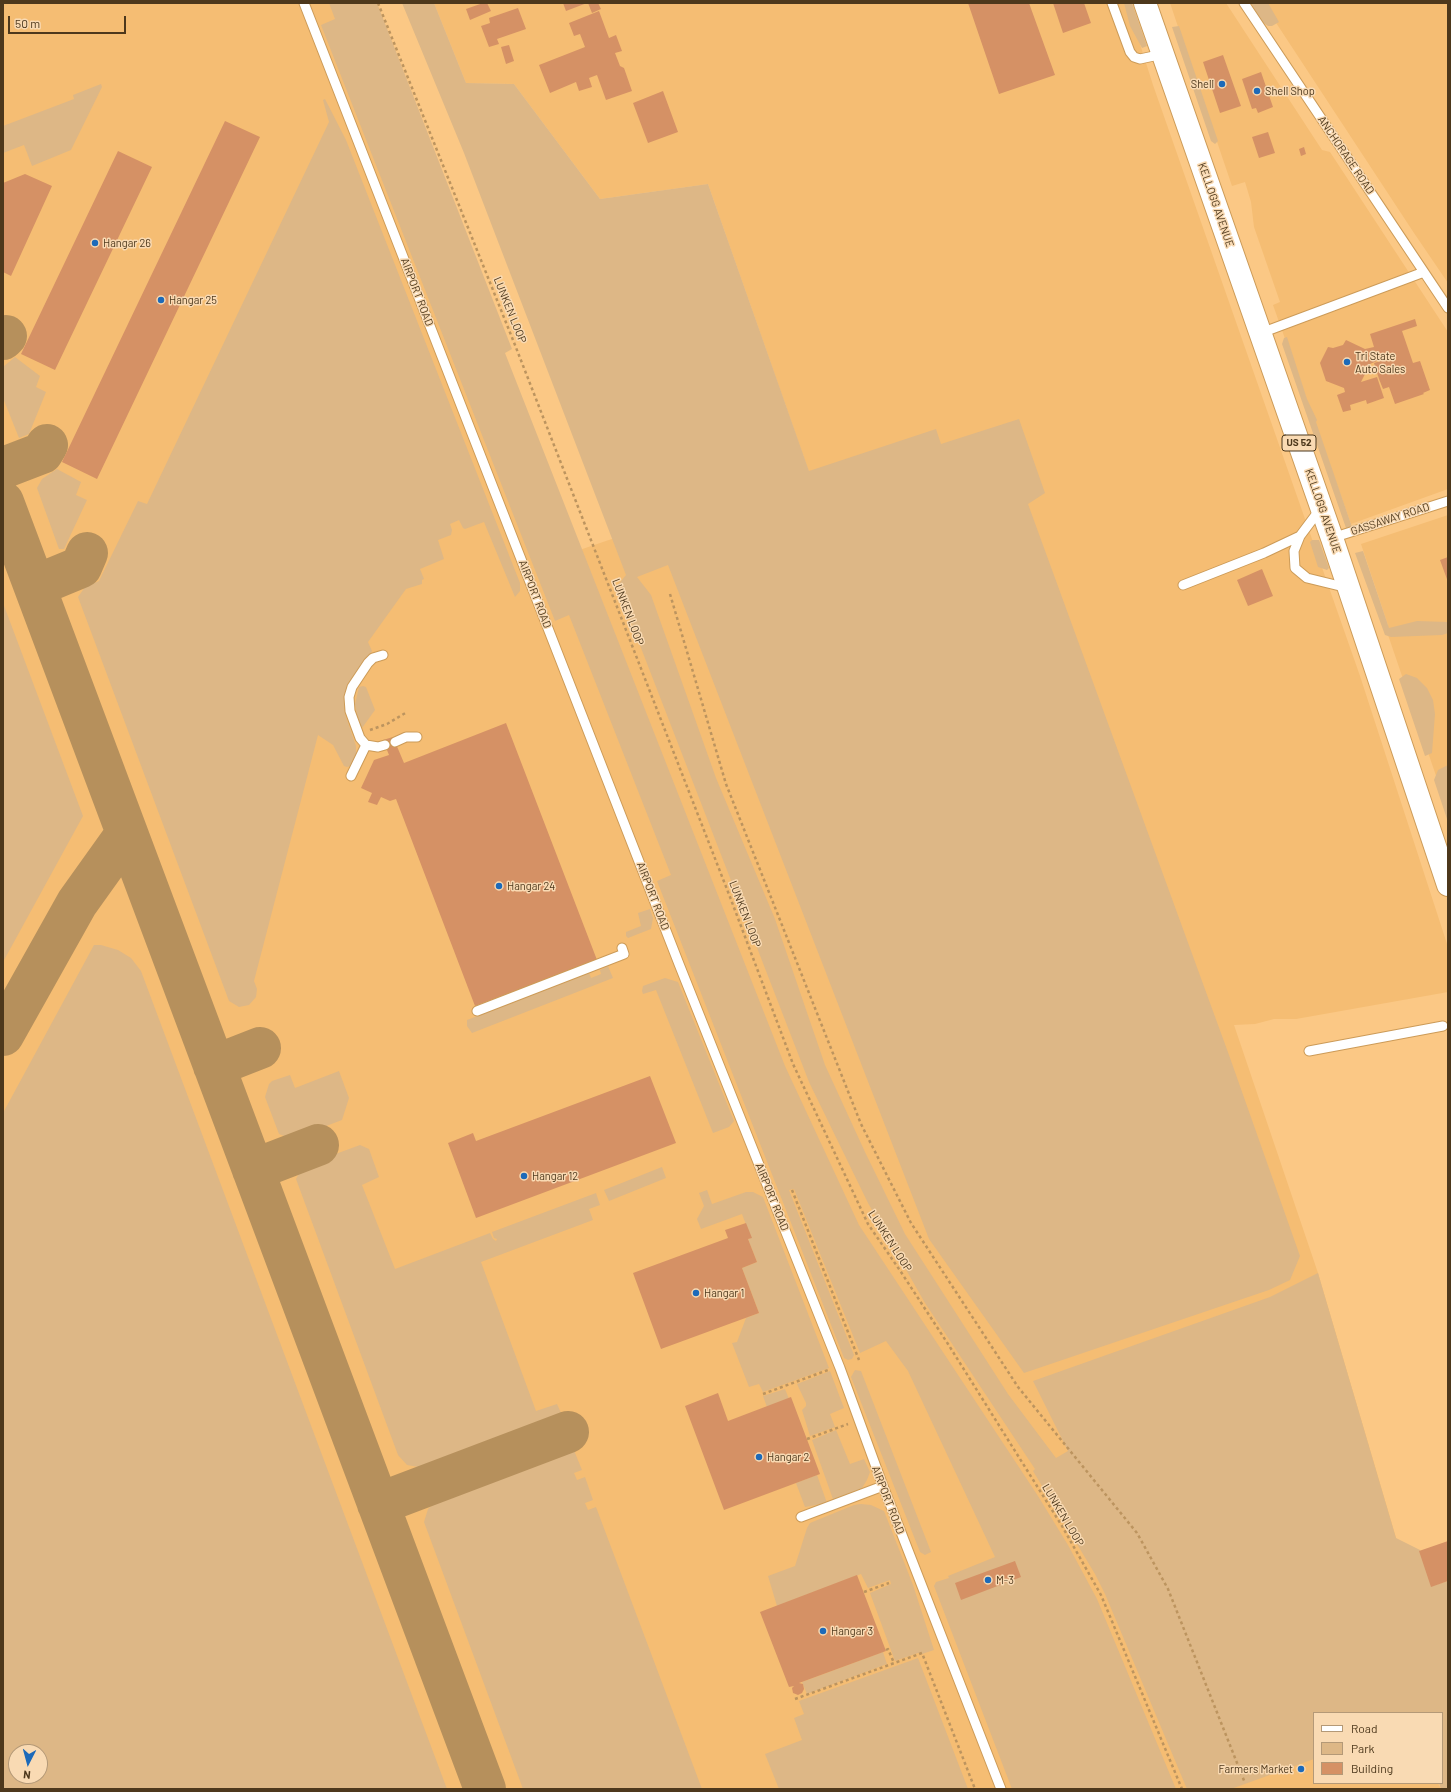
<!DOCTYPE html>
<html>
<head>
<meta charset="utf-8">
<style>
	body { margin:0 }
	#map { position:relative; width:1451px; height:1792px; overflow:hidden; background:#fbc885; font-family:Barlow,sans-serif }
	canvas { display:block }
	.frame { position:absolute; inset:0; border:4px solid #4d381c; pointer-events:none }
	.legend { position:absolute; left:1313px; top:1712px; width:130px; height:72px; box-sizing:border-box; background:#f9dab3; border:1px solid #b49977; margin:0; padding:5px 7px; list-style:none; font-size:12px; color:#4d381c }
	.legend li { display:flex; align-items:center; gap:8px; height:20px }
	.legend b { width:20px; border:1px solid #b49977 }
	.north { position:absolute; left:8px; top:1744px; width:40px; height:40px; box-sizing:border-box; background:#f9dab3; border:1px solid #b49977; border-radius:50%; rotate:186deg; font-size:11px; font-weight:700; line-height:16px; text-align:center; color:#4d381c }
	.north::after { content:''; display:block; margin:auto; width:14px; height:18px; background:#1d6ab9; clip-path:polygon(50% 0,100% 100%,50% 72%,0 100%) }
	.scale { position:absolute; left:8px; top:16px; width:118px; height:18px; box-sizing:border-box; border:2px solid #4d381c; border-top:0; padding-left:5px; font-size:12px; line-height:14px; white-space:nowrap; color:#4d381c; -webkit-text-stroke:3px #f9dab3; paint-order:stroke }
</style>
</head>
<body>
<div id="map">
<canvas width="1451" height="1792"></canvas>
<div class="frame"></div>
<ul class="legend">
<li><b style="height:5px;background:#fff"></b>Road</li>
<li><b style="height:11px;background:#ddb786"></b>Park</li>
<li><b style="height:11px;background:#d59165"></b>Building</li>
</ul>
<div class="north">N</div>
<div class="scale">50 m</div>
</div>
<script>
const ctx = document.querySelector('canvas').getContext('2d');
ctx.lineJoin = 'round';
function paint(path, color) {
  ctx.fillStyle = color;
  ctx.fill(path, 'evenodd');
}
function toPath(rows) {
  const path = new Path2D();
  for (const r of rows) {
    path.moveTo(r[0], r[1]);
    for (let i = 2; i < r.length; i += 2) path.lineTo(r[i], r[i + 1]);
  }
  return path;
}
function stroke(path, color, width, dash) {
  ctx.strokeStyle = color;
  ctx.lineWidth = width;
  ctx.lineCap = dash ? 'butt' : 'round';
  ctx.setLineDash(dash || []);
  ctx.stroke(path);
}
function write(font, color, halo, rows, align = 'center') {
  ctx.font = font + ' Barlow,sans-serif';
  ctx.lineWidth = 3;
  ctx.setLineDash([]);
  ctx.textBaseline = 'middle';
  ctx.strokeStyle = halo;
  ctx.fillStyle = color;
  for (const [text, x, y, turn = 0] of rows) {
    ctx.save();
    ctx.translate(x, y);
    ctx.rotate((+turn || 0) * Math.PI / 180);
    ctx.textAlign = isNaN(turn) ? turn : align;
    if (halo) ctx.strokeText(text, 0, 0);
    ctx.fillText(text, 0, 0);
    ctx.restore();
  }
}
const built = toPath([
	[3,3,333,3,550,560,809,472,708,184,600,199,514,84,466,83,434,3,1127,3,1153,85,1360,676,1448,947,1448,992,1296,1019,1274,1019,1255,1024,1234,1025,1318,1273,1420,1619,1314,1713,1314,1783,1438,1783,1441,1789,3,1789],
	[16,1752,40,1752,40,1776,16,1776],
	[1170,3,1226,3,1322,150,1330,152,1448,332,1448,489,1351,524,1273,305,1280,302,1254,227,1251,202,1245,182,1232,186],
	[1263,3,1448,3,1448,283,1414,233],
	[1448,515,1448,811,1385,626,1388,625,1361,544]
]);
const green = toPath([
	[329,3,377,3,512,349,505,353,785,1066,859,1225,1038,1496,1068,1545,1097,1599,1176,1789,1012,1789,934,1586,936,1582,949,1578,948,1576,995,1557,908,1371,886,1341,860,1353,794,1189,789,1190,854,1355,852,1359,848,1360,844,1358,657,881,671,875,569,615,555,621,321,25,335,19],
	[402,3,434,3,466,83,514,84,600,199,708,184,809,471,936,429,941,444,1019,419,1045,493,1028,504,1229,1055,1300,1256,1290,1280,1269,1290,1024,1373,929,1239,668,565,637,577,651,595,716,778,775,919,825,1065,865,1152,905,1234,1008,1394,1056,1458,1068,1451,1033,1381,1270,1297,1318,1273,1396,1538,1420,1550,1432,1586,1448,1581,1448,1789,1441,1789,1439,1783,1442,1783,1442,1713,1314,1713,1314,1759,1231,1789,1187,1789,1105,1594,1095,1574,1033,1471,1035,1469,925,1303,868,1203,809,1082,617,586,626,575,464,153],
	[1124,3,1132,3,1147,46,1142,48,1130,26],
	[1251,3,1268,3,1279,22,1272,26,1268,26,1262,22],
	[1179,26,1218,141,1215,144,1211,141,1172,27],
	[101,84,102,87,71,150,32,166,24,145,3,153,3,126,74,99,73,95],
	[325,99,346,140,520,583,520,591,515,597,484,522,465,529,463,528,459,520,450,524,452,530,451,535,438,540,444,559,420,569,424,579,422,580,422,584,406,589,368,642,372,651,347,686,344,700,345,714,356,746,356,756,351,766,347,767,344,766,333,745,318,735,254,981,257,989,256,997,249,1005,239,1007,229,1001,78,597,85,587,99,581,138,501,147,504,329,122,323,100],
	[1287,337,1307,399,1317,420,1316,422,1352,527,1349,528,1346,528,1282,344,1284,338],
	[15,357,40,376,36,387,46,392,29,434,19,438,3,398,3,367],
	[57,469,81,482,76,495,87,500,64,549,59,549,37,488,42,479],
	[1312,540,1319,540,1329,568,1327,570,1318,567,1310,542],
	[1363,551,1389,628,1417,621,1448,622,1448,633,1442,635,1391,637,1385,635,1355,553],
	[3,603,83,816,3,962],
	[1406,674,1417,678,1427,688,1433,700,1435,714,1432,753,1425,756,1399,679],
	[363,686,366,687,375,710,362,728,357,715,355,704,359,687],
	[1448,765,1448,822,1434,780,1438,770],
	[650,909,653,918,651,929,628,938,626,936,626,932,641,926,638,913],
	[94,945,101,945,118,950,131,958,141,971,447,1789,3,1789,3,1113],
	[16,1752,40,1752,40,1776,16,1776],
	[608,966,613,978,472,1033,467,1026,467,1020,589,973,591,978,601,974,600,970],
	[665,978,678,982,734,1121,729,1127,713,1133,656,990,643,994,642,991,643,986],
	[339,1071,349,1098,342,1120,292,1139,279,1134,265,1097,269,1084,272,1081,290,1075,295,1088],
	[360,1145,369,1149,379,1177,362,1185,395,1269,490,1233,493,1239,496,1241,497,1239,494,1238,492,1232,596,1193,600,1205,589,1209,593,1220,481,1262,536,1411,557,1404,562,1415,424,1468,407,1465,398,1455,296,1179,303,1166],
	[662,1167,666,1178,609,1201,604,1190],
	[707,1190,712,1204,746,1192,753,1192,763,1197,829,1368,763,1392,759,1384,749,1387,732,1343,737,1342,746,1318,759,1313,742,1268,757,1262,748,1239,751,1238,742,1214,701,1229,697,1219,704,1206,699,1193],
	[855,1370,861,1371,931,1552,925,1555,920,1552,851,1377],
	[830,1371,844,1408,830,1414,835,1427,810,1436,802,1410,806,1406,806,1403,797,1384],
	[785,1389,789,1399,767,1407,763,1396],
	[836,1430,850,1464,864,1459,870,1472,867,1480,862,1488,856,1493,834,1502,812,1440],
	[573,1448,582,1470,574,1473,577,1480,585,1477,593,1500,585,1503,588,1510,596,1507,702,1789,523,1789,424,1522,428,1509,437,1500],
	[817,1475,827,1503,805,1507,796,1483],
	[861,1504,871,1505,884,1511,913,1585,934,1650,922,1654,918,1653,895,1661,870,1593,891,1584,890,1580,868,1588,861,1574,777,1606,768,1576,795,1566,807,1528,810,1523,854,1505],
	[883,1652,887,1664,807,1694,802,1682],
	[918,1658,968,1789,779,1789,765,1754,802,1740,794,1718,804,1714,799,1701]
]);
const taxiway = toPath([
	[3,339,6,336],
	[3,468,42,453,47,445],
	[3,502,485,1789],
	[35,586,81,567,87,553],
	[3,1035,77,903,127,833],
	[214,1066,260,1048],
	[253,1170,318,1145],
	[378,1504,568,1432]
]);
const building = toPath([
	[483,3,487,3,491,11,470,20,466,9],
	[563,3,587,3,566,11],
	[588,3,598,3,601,9,592,13],
	[968,3,1029,3,1055,75,999,94],
	[1053,3,1084,3,1091,23,1063,33],
	[518,8,526,29,497,39,499,44,489,47,481,26,490,23,489,18],
	[599,11,609,38,616,35,622,51,615,53,620,66,624,68,632,91,606,100,597,75,589,78,592,87,579,91,576,82,550,93,539,65,585,47,580,34,574,36,569,23],
	[509,45,514,61,506,64,501,47],
	[1223,55,1241,106,1220,113,1203,62],
	[1261,72,1273,107,1258,113,1256,108,1252,109,1242,79],
	[663,91,678,132,648,143,633,103],
	[225,121,260,137,97,479,62,462],
	[1268,132,1275,153,1259,158,1252,137],
	[1304,147,1306,154,1301,156,1299,149],
	[118,151,152,167,55,370,21,354],
	[25,174,52,186,11,276,3,272,3,183],
	[1415,319,1417,326,1402,331,1413,363,1420,361,1430,390,1423,393,1424,394,1395,404,1389,387,1383,389,1379,379,1374,363,1380,361,1379,360,1370,364,1361,382,1377,377,1384,398,1367,404,1366,400,1350,405,1351,410,1343,412,1337,395,1345,392,1344,388,1326,381,1320,363,1328,347,1333,348,1343,345,1346,340,1365,349,1374,347,1370,334],
	[1448,557,1448,582,1440,560],
	[1262,569,1273,596,1248,606,1237,580],
	[506,723,597,960,475,1006,396,799,390,801,381,797,377,805,368,802,372,793,361,788,374,760,389,755,383,740,393,737,404,763],
	[650,1076,676,1143,476,1218,448,1143,473,1133,476,1141],
	[746,1223,752,1238,748,1239,757,1262,742,1268,759,1313,661,1349,633,1273,728,1238,725,1230],
	[718,1393,728,1421,791,1397,820,1474,724,1510,685,1406],
	[1448,1541,1448,1581,1431,1587,1419,1551],
	[1015,1561,1021,1577,961,1600,955,1583],
	[857,1575,886,1651,799,1683,803,1684,804,1689,802,1693,798,1695,793,1693,792,1688,794,1686,789,1687,760,1612]
]);
const path = toPath([
	[378,3,515,345,730,897,793,1064,868,1224,901,1272,948,1344,1062,1526,1101,1595,1182,1789],
	[670,594,726,784,861,1124,911,1223,1018,1387,1137,1533,1168,1589,1245,1783],
	[370,730,387,724,407,712],
	[792,1190,859,1360],
	[763,1394,828,1370],
	[807,1439,848,1424],
	[864,1592,889,1583],
	[886,1650,888,1649,894,1663],
	[795,1699,922,1653,975,1789]
]);
const lane = toPath([
	[304,3,679,964,840,1368,883,1486,1001,1789],
	[1112,3,1130,52,1134,57,1140,59,1163,54],
	[1244,3,1448,308],
	[1261,333,1424,272],
	[1321,508,1300,536,1294,551,1295,568,1307,578,1348,588],
	[1332,538,1448,501],
	[1183,585,1264,553,1300,536],
	[383,655,373,658,368,663,352,687,349,697,350,711,360,738,366,745,378,747,385,745],
	[395,742,406,737,417,737],
	[351,776,366,745],
	[477,1011,624,954,622,948],
	[1309,1051,1443,1026],
	[801,1517,883,1486]
]);
const primary = toPath([
	[1145,3,1332,538,1448,885]
]);
const markers = [
	[1222,84,4,"#1d6ab9"],
	[1257,91,4,"#1d6ab9"],
	[95,243,4,"#1d6ab9"],
	[161,300,4,"#1d6ab9"],
	[1347,362,4,"#1d6ab9"],
	[499,886,4,"#1d6ab9"],
	[524,1176,4,"#1d6ab9"],
	[696,1293,4,"#1d6ab9"],
	[759,1457,4,"#1d6ab9"],
	[988,1580,4,"#1d6ab9"],
	[823,1631,4,"#1d6ab9"],
	[1301,1769,4,"#1d6ab9"]
];
const shields = [
	[1299,443,34]
];
const shieldNames = [
	["US 52",1299,443]
];
const poiNames = [
	["Shell",1214,84,"right"],
	["Shell Shop",1265,91],
	["Hangar 26",103,243],
	["Hangar 25",169,300],
	["Tri State",1355,356],
	["Auto Sales",1355,369],
	["Hangar 24",507,886],
	["Hangar 12",532,1176],
	["Hangar 1",704,1293],
	["Hangar 2",767,1457],
	["M-3",996,1580],
	["Hangar 3",831,1631],
	["Farmers Market",1293,1769,"right"]
];
const streetNames = [
	["ANCHORAGE ROAD",1346,155,56],
	["KELLOGG AVENUE",1216,205,71],
	["AIRPORT ROAD",417,292,69],
	["LUNKEN LOOP",510,310,68],
	["KELLOGG AVENUE",1323,511,71],
	["GASSAWAY ROAD",1390,519,-18],
	["AIRPORT ROAD",535,594,69],
	["LUNKEN LOOP",628,612,69],
	["AIRPORT ROAD",653,896,69],
	["LUNKEN LOOP",745,914,69],
	["AIRPORT ROAD",772,1197,68],
	["LUNKEN LOOP",890,1241,57],
	["AIRPORT ROAD",888,1500,69],
	["LUNKEN LOOP",1063,1515,59]
];
paint(built, '#f5bd73');
paint(green, '#ddb786');
stroke(taxiway, '#b6905c', 42);
paint(building, '#d59165');
stroke(lane, '#cc9b58', 11);
stroke(primary, '#cc9b58', 24);
stroke(path, '#bc945f', 2.5, [3, 3]);
stroke(lane, '#fff', 9);
stroke(primary, '#fff', 22);
for (const [x, y, r, color] of markers) {
  const dot = new Path2D();
  dot.arc(x, y, r, 0, 2 * Math.PI);
  ctx.fillStyle = color;
  ctx.fill(dot);
  stroke(dot, '#f9dab3', 1.5);
}
for (const [x, y, w] of shields) {
  const box = new Path2D();
  box.roundRect(x - w / 2, y - 8, w, 16, 3);
  ctx.fillStyle = '#f9dab3';
  ctx.fill(box);
  stroke(box, '#4d381c', 1);
}
write('bold 10px', '#4d381c', null, shieldNames);
write('11px', '#4d381c', '#f9dab3', poiNames, 'left');
write('11px', '#4d381c', '#f9dab3', streetNames);
</script>
</body>
</html>
